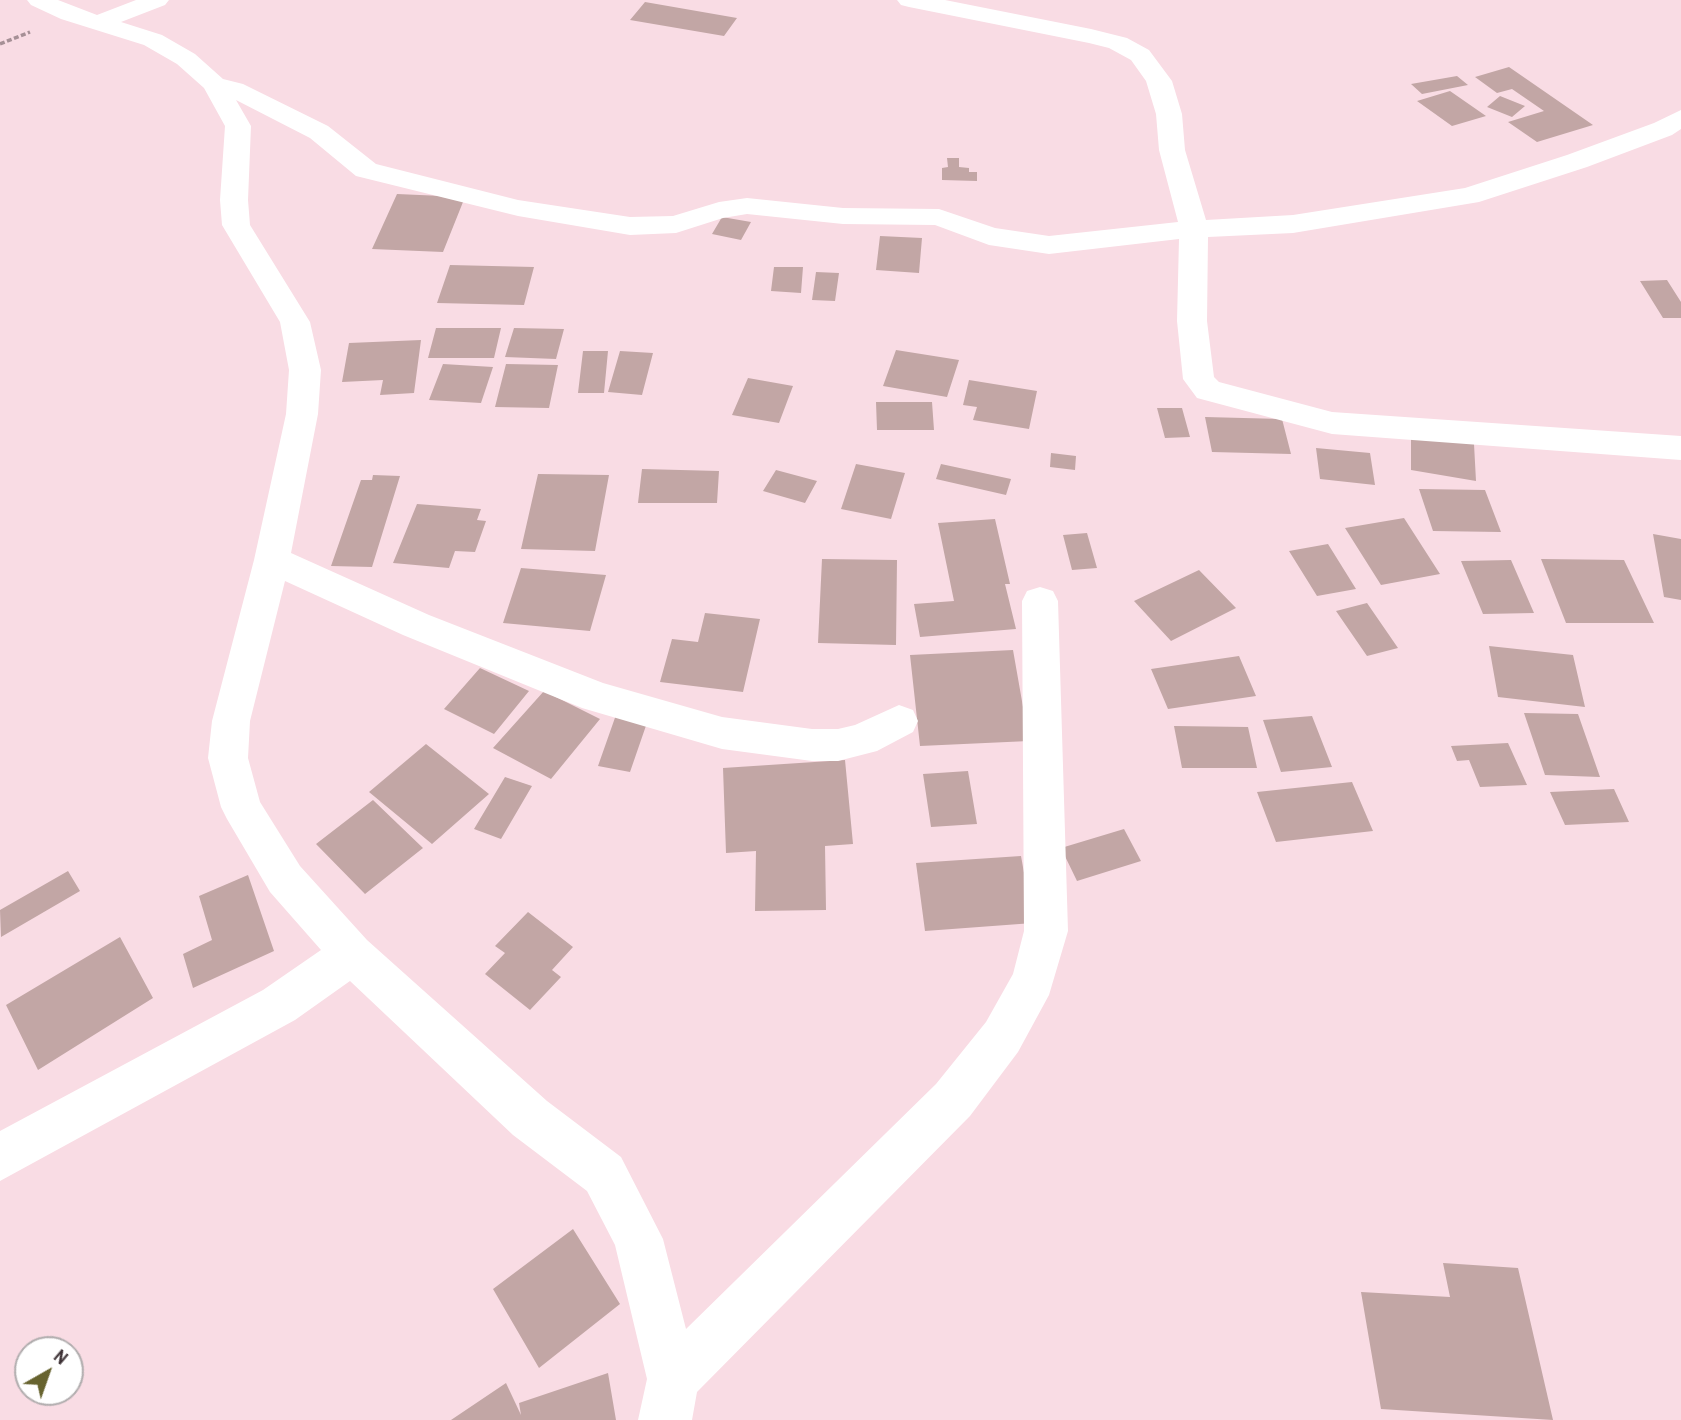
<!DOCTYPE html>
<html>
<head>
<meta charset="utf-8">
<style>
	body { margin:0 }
	#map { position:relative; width:1681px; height:1420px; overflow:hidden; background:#f9dce4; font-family:"Archivo Narrow",sans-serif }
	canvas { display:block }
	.north { position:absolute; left:14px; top:1336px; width:70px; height:70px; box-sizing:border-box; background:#fff; border:2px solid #b1adae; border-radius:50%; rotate:40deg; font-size:19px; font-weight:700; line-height:28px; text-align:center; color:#3d3135 }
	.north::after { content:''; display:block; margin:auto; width:24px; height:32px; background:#67632f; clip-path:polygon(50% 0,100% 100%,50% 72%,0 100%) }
</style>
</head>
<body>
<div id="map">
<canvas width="1681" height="1420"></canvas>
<div class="north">N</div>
</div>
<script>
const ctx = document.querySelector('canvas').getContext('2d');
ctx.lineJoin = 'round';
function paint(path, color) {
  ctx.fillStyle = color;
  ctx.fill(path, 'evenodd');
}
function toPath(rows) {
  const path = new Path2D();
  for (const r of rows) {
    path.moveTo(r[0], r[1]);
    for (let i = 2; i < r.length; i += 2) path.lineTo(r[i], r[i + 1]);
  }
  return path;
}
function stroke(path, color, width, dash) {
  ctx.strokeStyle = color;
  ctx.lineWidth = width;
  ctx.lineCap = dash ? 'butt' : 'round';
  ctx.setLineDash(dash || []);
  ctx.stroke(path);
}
const building = toPath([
	[645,2,737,18,724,36,630,20],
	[1509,67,1593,125,1537,142,1508,122,1544,111,1512,89,1497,93,1475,77],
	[1457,76,1468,85,1422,94,1411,84],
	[1450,91,1486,116,1452,126,1417,101],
	[1500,96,1525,106,1512,117,1487,107],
	[947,158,959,158,959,167,969,168,969,172,977,172,977,181,942,180,942,168,948,167],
	[397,194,465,197,443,252,372,249],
	[722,217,751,222,741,240,712,234],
	[880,236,922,238,919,273,876,270],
	[450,265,534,267,524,305,437,303],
	[774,267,803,267,801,293,771,291],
	[816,272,839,273,835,301,812,300],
	[1667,280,1681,302,1681,318,1663,318,1640,281],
	[436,328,501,328,494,358,428,358],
	[514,328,564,329,556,359,505,357],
	[421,340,414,393,380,395,383,380,342,382,349,343],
	[896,350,959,360,947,397,883,386],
	[583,351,608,351,604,393,578,393],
	[620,351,653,353,642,395,608,392],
	[443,364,493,367,481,403,429,400],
	[506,364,558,365,549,408,495,407],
	[748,378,793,386,779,423,732,415],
	[969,380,1037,391,1029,429,973,420,977,407,963,405],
	[876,402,932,402,934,430,877,430],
	[1157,408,1182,408,1190,437,1165,438],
	[1205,417,1282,419,1291,454,1212,452],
	[1411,434,1474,444,1476,481,1411,470],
	[1316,448,1370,453,1375,485,1320,479],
	[1051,453,1076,456,1075,470,1050,467],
	[856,464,905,473,891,519,841,509],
	[941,464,1011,479,1006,495,936,479],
	[642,469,719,471,717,503,638,503],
	[776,470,817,481,805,503,763,491],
	[538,474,609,475,595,551,521,549],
	[373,475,400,476,372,567,331,566,361,480,372,480],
	[1419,489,1485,490,1501,532,1433,531],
	[417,504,481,509,477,520,486,521,475,552,455,551,449,568,393,563],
	[1404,518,1440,574,1381,585,1345,528],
	[995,519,1010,584,1005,584,1016,629,920,637,914,604,954,601,938,523],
	[1087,533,1097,568,1072,570,1063,535],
	[1653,534,1681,539,1681,600,1664,597],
	[1328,544,1356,589,1317,596,1289,551],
	[822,559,897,560,896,645,818,643],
	[1541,559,1624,560,1654,623,1566,623],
	[1511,560,1534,613,1483,614,1461,561],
	[521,568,606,575,590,631,503,623],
	[1199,570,1236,608,1171,641,1134,601],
	[1367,603,1398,648,1367,656,1336,611],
	[705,613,760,619,743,692,660,682,672,639,698,642],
	[1489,646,1573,655,1585,707,1498,697],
	[1013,650,1029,741,920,746,910,655],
	[1239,656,1256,696,1168,709,1151,669],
	[480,668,529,691,494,734,444,709],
	[544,691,600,719,551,779,493,748],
	[617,712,649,717,630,772,598,766],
	[1524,713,1578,714,1600,777,1545,775],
	[1312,716,1332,767,1281,772,1263,720],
	[1174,726,1248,727,1257,768,1182,768],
	[1508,743,1527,785,1480,787,1469,760,1457,761,1451,746],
	[426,744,489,794,432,844,369,792],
	[845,760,853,844,825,846,826,910,755,911,756,851,726,853,723,768],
	[968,771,977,824,931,827,923,774],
	[505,777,532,786,501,839,474,829],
	[1352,782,1373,831,1276,842,1257,792],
	[1614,789,1629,822,1565,825,1550,792],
	[373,800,423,848,365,894,316,844],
	[1124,829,1141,861,1077,881,1061,848],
	[1021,856,1033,923,925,931,916,863],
	[68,871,80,891,1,937,0,910],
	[248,875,274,951,193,988,183,954,212,940,199,896],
	[528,912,573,947,552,970,561,977,530,1010,485,974,505,953,495,946],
	[120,937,153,998,38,1070,6,1005],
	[573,1229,620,1304,539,1368,493,1289],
	[1443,1263,1518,1268,1553,1420,1381,1409,1361,1292,1450,1297],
	[608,1373,616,1420,451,1420,506,1383,521,1415,519,1403]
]);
const path = toPath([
	[0,44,30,32]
]);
const minor = toPath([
	[27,0,58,0,97,15,136,0,169,0,165,5,121,22,162,35,195,54,223,79,243,84,328,126,376,164,518,200,630,217,673,216,719,202,747,198,843,208,939,209,995,228,1049,236,1178,222,1159,150,1156,114,1146,81,1131,60,1109,48,1089,43,909,7,901,5,897,0,945,0,1091,29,1127,38,1149,50,1172,81,1182,114,1185,150,1206,220,1293,215,1465,188,1567,155,1654,123,1681,110,1681,129,1672,135,1587,167,1479,202,1293,233,1208,237,1207,321,1214,377,1219,382,1332,412,1681,436,1681,460,1332,434,1197,398,1183,379,1177,321,1179,239,1049,254,989,245,935,225,843,224,747,214,723,218,676,233,630,235,518,216,356,176,310,138,236,100,251,126,248,200,250,225,310,322,321,370,318,414,291,553,429,615,603,683,722,717,812,729,838,729,855,725,899,705,913,710,918,721,913,732,877,751,838,761,812,761,722,749,582,708,403,635,285,581,250,721,248,758,260,802,300,866,367,940,547,1101,621,1157,663,1239,686,1329,936,1084,986,1022,1013,974,1024,931,1022,601,1027,591,1040,587,1053,591,1058,601,1068,931,1049,995,1018,1052,970,1116,697,1392,692,1420,638,1420,647,1379,615,1245,587,1191,513,1135,350,981,295,1020,0,1181,0,1131,263,990,321,950,270,892,227,819,221,807,208,758,212,721,254,560,286,414,289,370,280,322,222,225,220,200,225,126,204,88,177,64,144,45,61,19,31,5,27,0]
]);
paint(building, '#c2a6a5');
stroke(path, '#a69096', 3.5, [5, 2.5]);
paint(minor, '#fff');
</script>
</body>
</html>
